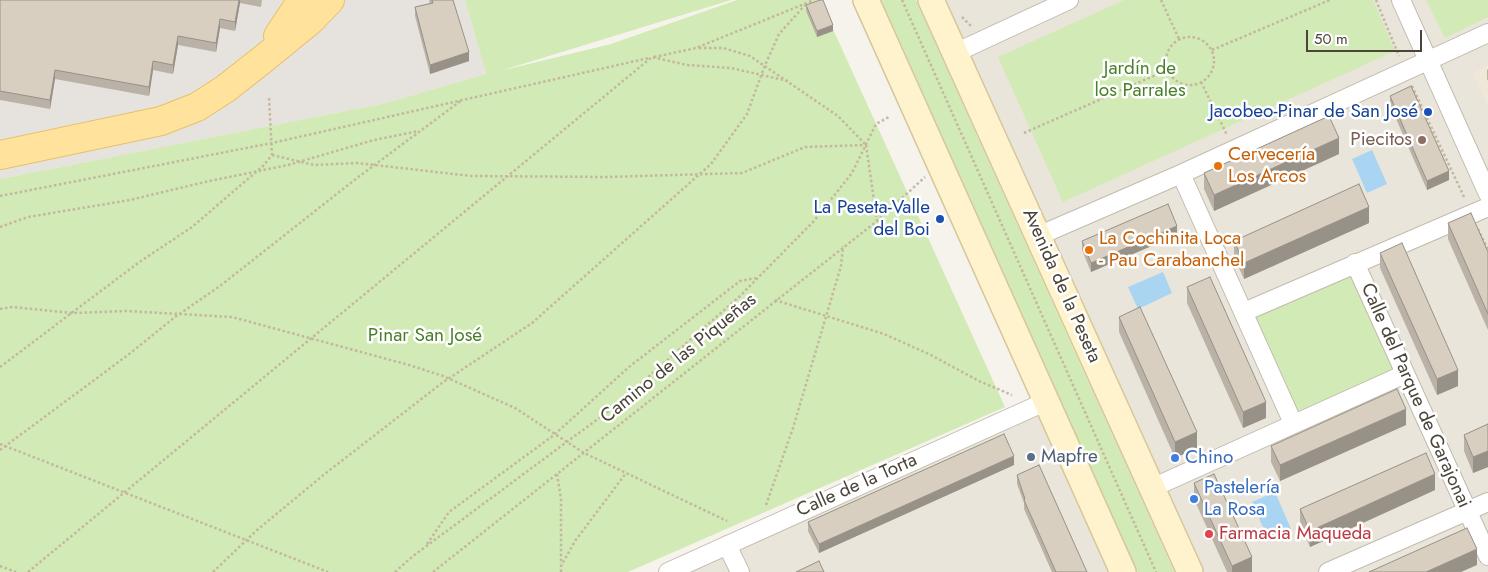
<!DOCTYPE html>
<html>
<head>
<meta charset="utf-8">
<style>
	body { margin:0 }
	#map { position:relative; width:1488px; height:572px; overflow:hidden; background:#f6f3ec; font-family:Jost,sans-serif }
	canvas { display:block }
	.scale { position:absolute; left:1306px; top:30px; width:116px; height:22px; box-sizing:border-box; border:2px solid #4b4439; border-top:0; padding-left:6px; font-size:15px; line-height:18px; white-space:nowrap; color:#4b4439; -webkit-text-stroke:4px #fff; paint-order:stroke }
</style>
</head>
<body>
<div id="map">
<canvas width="1488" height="572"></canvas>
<div class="scale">50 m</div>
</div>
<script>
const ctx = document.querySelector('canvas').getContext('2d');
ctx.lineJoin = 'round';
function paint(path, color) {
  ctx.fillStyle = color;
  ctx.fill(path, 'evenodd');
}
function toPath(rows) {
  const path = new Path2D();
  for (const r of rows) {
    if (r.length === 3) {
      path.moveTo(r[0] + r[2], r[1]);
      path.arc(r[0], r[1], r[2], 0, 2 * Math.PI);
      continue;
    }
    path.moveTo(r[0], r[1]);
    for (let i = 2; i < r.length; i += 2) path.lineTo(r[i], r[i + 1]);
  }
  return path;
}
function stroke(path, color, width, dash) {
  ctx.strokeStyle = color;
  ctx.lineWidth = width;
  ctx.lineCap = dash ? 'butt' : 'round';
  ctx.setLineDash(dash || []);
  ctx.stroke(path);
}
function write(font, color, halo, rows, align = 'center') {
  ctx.font = font + ' Jost,sans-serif';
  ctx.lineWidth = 5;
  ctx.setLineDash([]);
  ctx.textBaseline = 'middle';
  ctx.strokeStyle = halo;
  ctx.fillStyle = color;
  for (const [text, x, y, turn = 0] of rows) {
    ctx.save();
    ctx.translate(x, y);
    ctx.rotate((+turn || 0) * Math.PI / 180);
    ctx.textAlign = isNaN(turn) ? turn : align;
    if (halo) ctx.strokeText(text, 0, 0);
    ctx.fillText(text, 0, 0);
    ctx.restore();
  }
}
const residential = toPath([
	[941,0,1488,0,1488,572,692,572,1114,370,1067,277]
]);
const industrial = toPath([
	[0,0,465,0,486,74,386,103,0,179]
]);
const education = toPath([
	[1488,66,1488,107,1473,72]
]);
const green = toPath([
	[465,0,731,0,500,71,611,44,737,0,817,0,822,5,1005,407,628,572,0,572,0,179,386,103,486,74],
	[881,0,916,0,1174,572,1138,572],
	[1124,0,1373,0,1395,51,1063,202,998,57],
	[1426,0,1488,0,1488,17,1445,38],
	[1355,263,1405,374,1293,423,1244,312]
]);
const water = toPath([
	[1372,150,1387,184,1367,193,1352,159],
	[1163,272,1172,293,1138,309,1128,287],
	[1275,492,1291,529,1268,539,1252,502]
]);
const path = toPath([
	[902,0,1156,572],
	[1161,0,1179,39],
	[1376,0,1399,56],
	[962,17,972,27],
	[1190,61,24],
	[699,48,723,48,750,56,838,116,866,145],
	[1212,50,1330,0],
	[654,57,696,48,814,0],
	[1201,82,1227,135],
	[1412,86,1465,199],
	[1024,133,1167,70],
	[866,145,877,221],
	[272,155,314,165,357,163,471,176,607,177,742,173,805,147,866,145],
	[0,196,272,143,649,58],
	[0,227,28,217,130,200,205,182,288,165,374,140,419,131],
	[1478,229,1488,250],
	[775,300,884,334,929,354,979,381,1012,395],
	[0,309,12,307,73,313,126,311,232,317,409,365,443,376,515,408,584,453,727,521],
	[0,367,138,263,192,227,263,166,272,155,269,97],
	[0,444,328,572],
	[0,450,128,355,175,317,220,286,357,178,462,100],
	[557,474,561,499,561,564],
	[766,505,793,428,841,266,843,246],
	[427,544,449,512,554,435,629,367,740,281,756,278],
	[0,566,16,572],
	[28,572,652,57,687,65,731,68,788,81],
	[213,572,257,530,326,473,442,383,532,323,711,164,747,114,765,65,779,34,806,4],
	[395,572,413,556,614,407,740,296,813,222,852,173,876,124,889,117],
	[433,572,877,221,925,177],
	[561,572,561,566,575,541,626,473]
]);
const street = toPath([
	[1401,0,1488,194],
	[955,53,1069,0],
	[1181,174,1293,423],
	[1038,236,1181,174,1488,33],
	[1355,263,1488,556],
	[1244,312,1488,207],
	[1152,488,1405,374],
	[727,545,740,572],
	[668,572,1047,401],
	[1328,572,1488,502]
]);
const secondary = toPath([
	[866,0,1123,572],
	[931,0,1190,572]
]);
const primary = toPath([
	[278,36,302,0],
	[0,155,161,121,197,107,225,89,262,60,311,20,330,0]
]);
const wall = toPath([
	[0,0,262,0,261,7,240,3,235,31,220,28,216,52,178,45,173,74,153,70,149,96,55,79,50,109,0,100],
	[429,0,453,0,469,61,430,74,415,16,415,7,430,3],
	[806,5,833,31,817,37,806,11],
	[1488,69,1488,81,1487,79,1487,70],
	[1390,96,1449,180,1427,190,1390,105],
	[1339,154,1214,211,1204,189,1204,173],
	[1369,223,1244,279,1234,257,1234,241],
	[1448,223,1488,252,1488,330,1448,239],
	[1177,235,1091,272,1082,250,1082,241],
	[1380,253,1458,386,1437,395,1380,268],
	[1187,287,1266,418,1243,428,1187,303],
	[1119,317,1197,448,1175,458,1119,332],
	[1488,424,1488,467,1473,473,1464,451,1464,435],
	[1406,425,1280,481,1271,462,1271,446],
	[1014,465,819,553,808,531,808,522],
	[1017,475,1087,572,1052,572,1024,509,1024,503,1017,484],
	[1194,483,1252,572,1227,572,1194,499],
	[1435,490,1310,547,1300,525,1300,509]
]);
const shadedWall = toPath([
	[239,0,240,0,240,3,235,31,235,22],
	[220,19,220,28,216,52,216,43],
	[833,25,833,31,817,37,817,31],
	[178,36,178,45,173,74,173,65],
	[469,52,469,61,430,74,430,65],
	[153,61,153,70,149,96,149,87],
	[55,70,55,79,50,109,50,100],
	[1339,138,1339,154,1214,211,1214,195],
	[1449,171,1449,180,1427,190,1427,181],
	[1369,207,1369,223,1244,279,1244,263],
	[1177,226,1177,235,1091,272,1091,263],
	[1458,370,1458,386,1437,395,1437,379],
	[1266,402,1266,418,1243,428,1243,412],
	[1406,409,1406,425,1280,481,1280,465],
	[1197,432,1197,448,1175,458,1175,442],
	[1488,451,1488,467,1473,473,1473,457],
	[1014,456,1014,465,819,553,819,544],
	[1435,474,1435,490,1310,547,1310,531],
	[1477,549,1477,565,1461,572,1426,572],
	[1252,557,1252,572,1232,572,1232,566]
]);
const building = toPath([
	[0,0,239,0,235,22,220,19,216,43,178,36,173,65,153,61,149,87,55,70,50,100,0,91,0,0],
	[432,0,453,0,469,52,430,65,415,7,433,3,432,0],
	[820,0,823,0,833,25,817,31,806,5,820,0],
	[1411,86,1449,171,1427,181,1390,96,1411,86],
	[1329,116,1339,138,1214,195,1204,173,1329,116],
	[1359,184,1369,207,1244,263,1234,241,1359,184],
	[1168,204,1177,226,1091,263,1082,241,1168,204],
	[1471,213,1488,252,1488,314,1448,223,1471,213],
	[1402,243,1458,370,1437,379,1380,253,1402,243],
	[1210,277,1266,402,1243,412,1187,287,1210,277],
	[1140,307,1197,432,1175,442,1119,317,1140,307],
	[1397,389,1406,409,1280,465,1271,446,1397,389],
	[1488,424,1488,451,1473,457,1464,435,1488,424],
	[1004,434,1014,456,819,544,808,522,1004,434],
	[1426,453,1435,474,1310,531,1300,509,1426,453],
	[1039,465,1087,572,1056,572,1024,500,1025,499,1017,475,1039,465],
	[1214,474,1252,557,1232,566,1194,483,1214,474],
	[1467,528,1477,549,1426,572,1369,572,1467,528],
	[819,561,824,572,796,572,819,561]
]);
const markers = [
	[1428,112,5,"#1a4fb4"],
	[1422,140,5,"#8d6e63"],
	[1218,166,5,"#e8710a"],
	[940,219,5,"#1a4fb4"],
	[1089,250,5,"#e8710a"],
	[1031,457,5,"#5c6f8a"],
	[1175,458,5,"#3f7fe0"],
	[1194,499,5,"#3f7fe0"],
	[1209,534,5,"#e0444e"]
];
const parkNames = [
	["Jardín de",1140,69],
	["los Parrales",1140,91],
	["Pinar San José",425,336]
];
const transitNames = [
	["Jacobeo-Pinar de San José",1418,112],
	["La Peseta-Valle",930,208],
	["del Boi",930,230]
];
const educationNames = [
	["Piecitos",1412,140]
];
const foodNames = [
	["Cervecería",1228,155],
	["Los Arcos",1228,177],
	["La Cochinita Loca",1099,239],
	["- Pau Carabanchel",1099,261]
];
const streetNames = [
	["Avenida de la Peseta",1061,286,66],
	["Camino de las Piqueñas",679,359,-39],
	["Calle del Parque de Garajonai",1415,396,66],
	["Calle de la Torta",857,486,-24]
];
const serviceNames = [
	["Mapfre",1041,457]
];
const shopNames = [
	["Chino",1185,458],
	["Pastelería",1204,488],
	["La Rosa",1204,510]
];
const healthNames = [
	["Farmacia Maqueda",1219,534]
];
paint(residential, '#eae5da');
paint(industrial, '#e6e2dd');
paint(education, '#efe8d6');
paint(green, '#d2eab5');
paint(water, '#a9d4f2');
stroke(street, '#c2bbae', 20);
stroke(secondary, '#d6c79b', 28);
stroke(primary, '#e6c16a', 30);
stroke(path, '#c4b79f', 2.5, [2.5, 2.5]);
stroke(street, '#fff', 18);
stroke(secondary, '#fff3cd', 25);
stroke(primary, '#ffe39c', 28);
paint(wall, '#bab2a6');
paint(shadedWall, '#979187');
paint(building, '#d8cfc1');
stroke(building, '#979187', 1);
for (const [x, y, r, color] of markers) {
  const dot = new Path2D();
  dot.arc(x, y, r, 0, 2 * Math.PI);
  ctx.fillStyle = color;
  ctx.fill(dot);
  stroke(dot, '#fff', 2);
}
write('19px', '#4a7f2a', '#fff', parkNames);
write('19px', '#164399', '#fff', transitNames, 'right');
write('19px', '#785e54', '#fff', educationNames, 'right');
write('19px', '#c56008', '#fff', foodNames, 'left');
write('19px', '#4b4439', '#fff', streetNames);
write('19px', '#4e5e75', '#fff', serviceNames, 'left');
write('19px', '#366cbe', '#fff', shopNames, 'left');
write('19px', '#be3a42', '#fff', healthNames, 'left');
</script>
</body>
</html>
